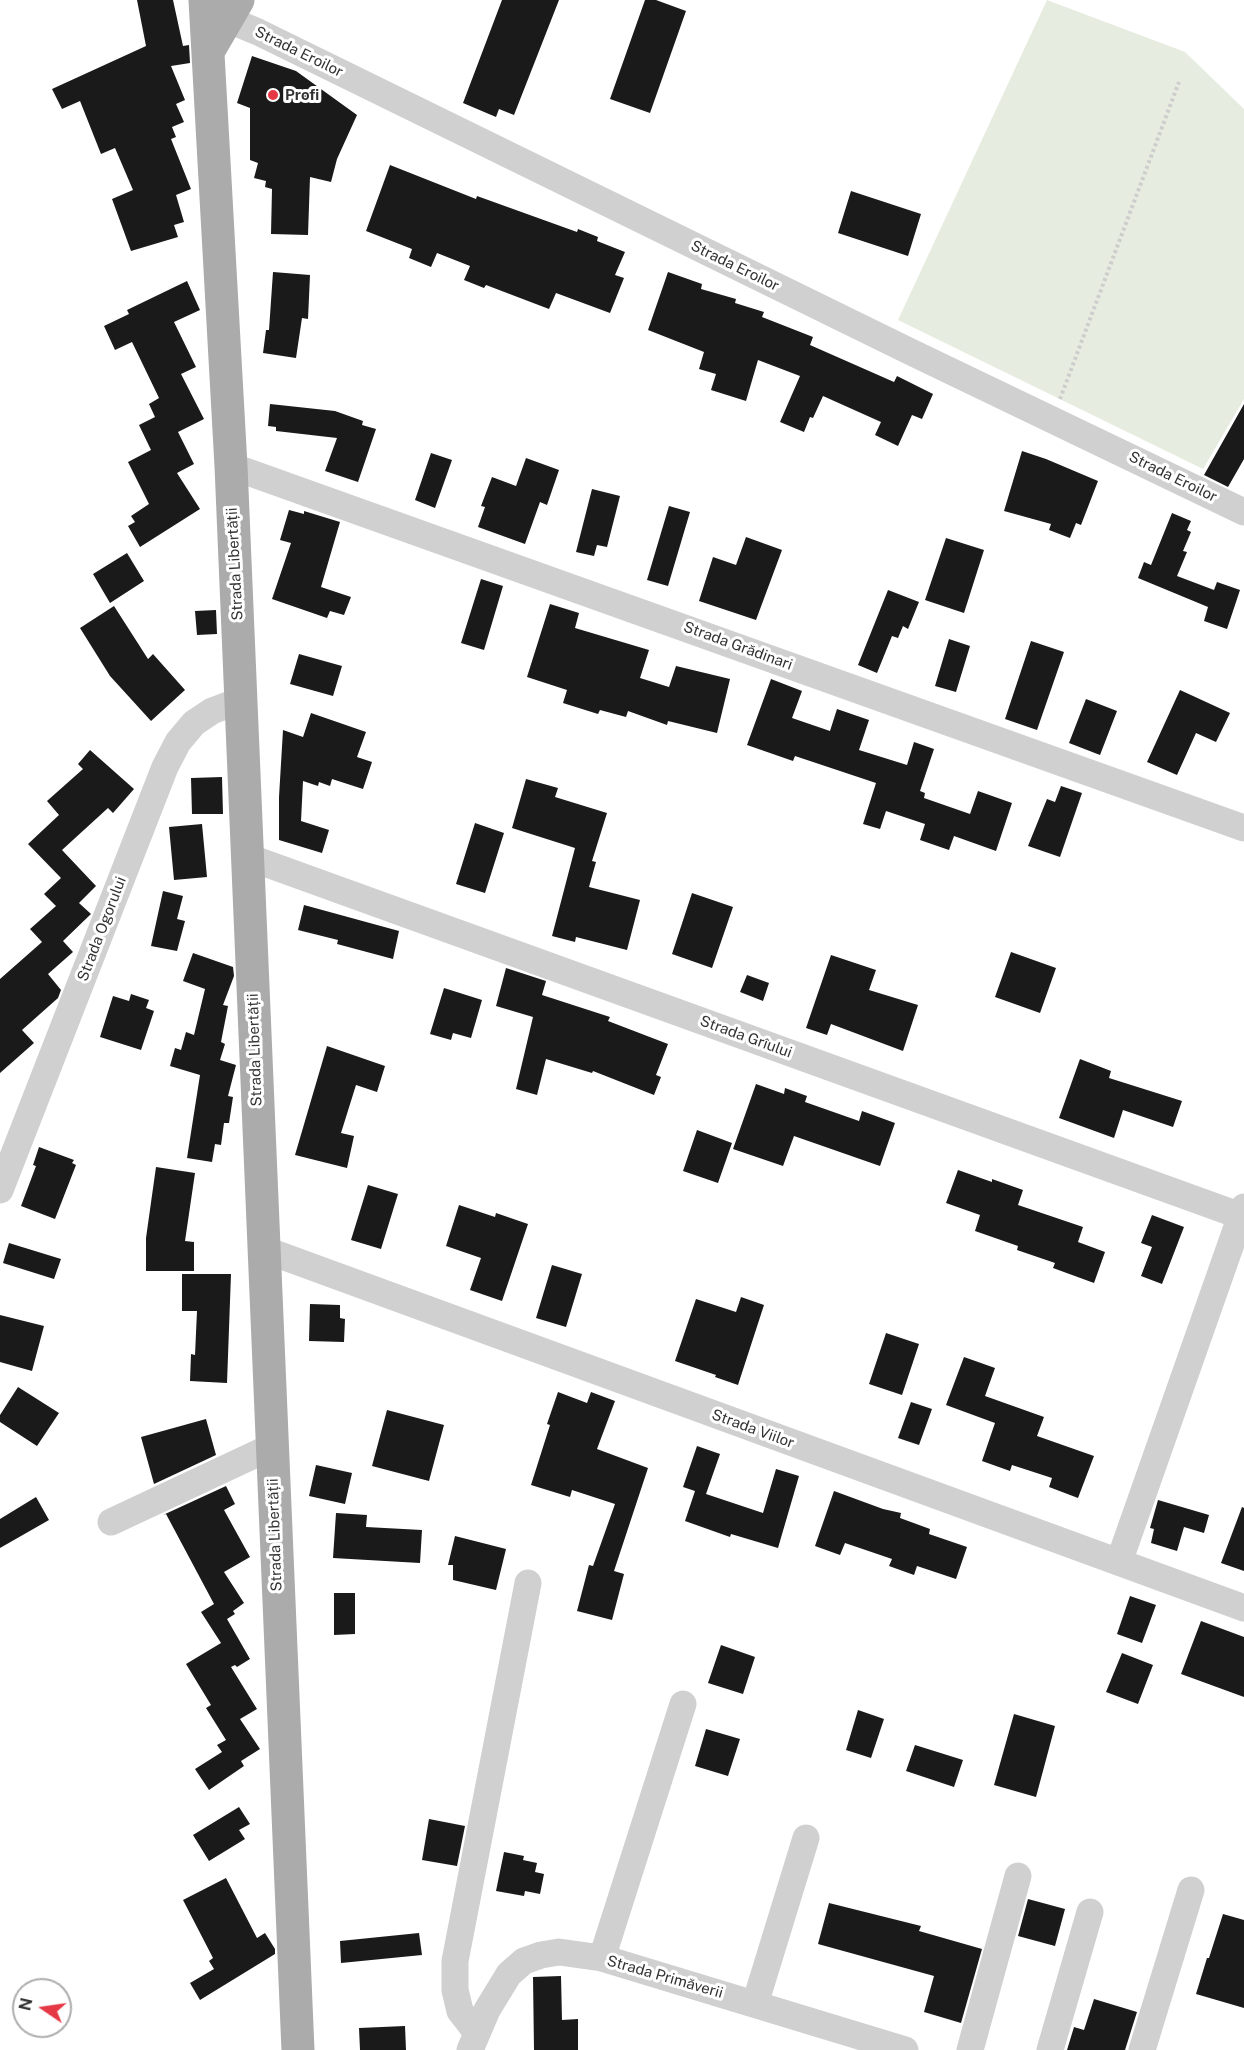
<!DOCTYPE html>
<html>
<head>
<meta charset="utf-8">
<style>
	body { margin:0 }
	#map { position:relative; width:1244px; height:2050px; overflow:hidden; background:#fff; font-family:"Public Sans",sans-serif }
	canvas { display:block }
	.north { position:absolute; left:12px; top:1978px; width:60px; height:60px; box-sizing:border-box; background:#fff; border:2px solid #adadad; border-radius:50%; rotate:283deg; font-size:16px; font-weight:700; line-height:24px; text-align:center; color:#333 }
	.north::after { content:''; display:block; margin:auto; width:21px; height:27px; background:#e63946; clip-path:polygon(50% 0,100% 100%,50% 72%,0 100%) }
</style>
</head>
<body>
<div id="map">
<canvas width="1244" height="2050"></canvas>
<div class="north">N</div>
</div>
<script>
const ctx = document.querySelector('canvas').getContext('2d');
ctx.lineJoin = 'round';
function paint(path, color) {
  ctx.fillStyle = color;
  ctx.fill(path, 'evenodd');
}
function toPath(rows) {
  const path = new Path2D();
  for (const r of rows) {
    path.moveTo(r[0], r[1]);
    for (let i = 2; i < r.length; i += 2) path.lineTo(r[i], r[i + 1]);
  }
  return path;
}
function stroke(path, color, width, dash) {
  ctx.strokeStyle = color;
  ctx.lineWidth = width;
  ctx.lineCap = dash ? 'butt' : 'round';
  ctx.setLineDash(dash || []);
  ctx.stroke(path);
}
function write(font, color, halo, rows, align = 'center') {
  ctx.font = font + ' "Public Sans",sans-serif';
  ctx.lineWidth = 6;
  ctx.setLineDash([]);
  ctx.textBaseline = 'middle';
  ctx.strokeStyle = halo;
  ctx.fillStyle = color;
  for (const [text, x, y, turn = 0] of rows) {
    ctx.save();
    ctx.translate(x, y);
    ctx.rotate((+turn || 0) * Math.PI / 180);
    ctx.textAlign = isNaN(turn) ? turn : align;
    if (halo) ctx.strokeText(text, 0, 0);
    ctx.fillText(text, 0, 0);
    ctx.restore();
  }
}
const green = toPath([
	[1047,0,1185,52,1244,109,1244,399,1203,469,898,320]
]);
const building = toPath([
	[137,0,173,0,183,46,189,45,190,63,171,66,185,100,176,104,184,122,172,127,176,137,171,139,191,189,176,195,184,222,174,225,178,237,131,251,112,199,133,190,115,148,101,154,80,101,62,109,52,89,146,46],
	[502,0,559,0,514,115,499,109,496,117,463,103],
	[645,0,656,0,686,11,650,113,610,99],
	[252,56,296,71,357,115,337,159,331,182,310,177,308,235,271,234,272,189,265,187,266,181,254,178,258,163,250,160,250,108,237,103],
	[390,165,476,199,477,196,577,232,578,229,598,237,597,241,625,252,615,275,624,278,610,313,556,293,549,309,486,285,484,288,464,280,470,266,437,253,431,267,409,258,412,249,366,231],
	[851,191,921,214,908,256,838,233],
	[273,272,310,275,308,319,302,318,296,358,263,353,266,330,269,330],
	[668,272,702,284,701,289,736,299,735,303,764,312,762,317,813,337,810,345,894,382,897,376,933,394,922,419,912,415,898,446,875,435,881,422,823,396,813,418,810,417,804,432,780,422,800,376,758,360,746,401,711,390,716,374,699,369,704,352,648,330],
	[187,281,200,310,174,322,196,367,181,374,204,419,178,432,194,464,177,473,200,509,140,547,128,526,135,522,131,516,149,504,128,462,151,450,139,425,155,417,149,404,159,398,132,342,115,350,104,326,129,314,127,310],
	[270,404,335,411,363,421,362,425,376,429,358,482,325,471,337,438,276,431,276,427,268,426],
	[1244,404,1244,459,1228,487,1204,475],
	[1022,451,1046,459,1098,481,1081,525,1076,523,1070,538,1049,530,1051,524,1004,511],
	[431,453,452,460,435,508,415,500],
	[526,458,559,470,547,505,540,502,525,544,478,527,485,507,481,506,492,477,516,486],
	[592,489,620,496,607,547,597,545,594,556,576,552],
	[669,506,690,512,668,586,647,580],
	[289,510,304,514,304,511,340,522,321,587,351,597,344,615,330,611,327,618,272,599,291,543,280,540],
	[1172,513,1191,521,1187,530,1191,532,1183,551,1187,552,1177,576,1214,590,1217,582,1240,590,1227,629,1204,621,1208,607,1138,578,1144,562,1151,565],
	[746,537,782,550,756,620,699,601,713,557,736,565],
	[946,538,984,550,964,613,925,600],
	[127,553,144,581,110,603,93,574],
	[481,579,503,586,484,650,461,643],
	[888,590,919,602,908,629,903,626,898,638,892,636,877,673,858,665],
	[550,604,579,613,575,628,649,650,640,678,669,687,676,666,730,679,717,733,668,721,667,725,628,711,626,717,600,710,598,714,563,703,567,690,527,677],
	[114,606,148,659,153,654,185,690,151,721,110,676,80,628],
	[216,610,217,634,197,635,195,611],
	[949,639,970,646,956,692,935,686],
	[1031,641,1064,652,1037,730,1005,719],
	[299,654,342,666,333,696,290,684],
	[771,679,802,691,792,718,830,731,837,709,869,720,859,750,907,765,914,742,934,749,920,791,925,793,924,798,970,814,978,791,1012,803,996,851,954,836,949,850,920,840,925,824,886,811,880,829,863,824,876,783,795,756,793,761,747,745],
	[1180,690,1230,713,1216,742,1196,733,1177,775,1147,762],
	[1086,699,1117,711,1100,755,1069,743],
	[311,713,366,732,357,757,372,762,363,789,332,779,330,786,319,782,318,786,303,781,301,821,329,830,322,853,279,840,279,797,283,730,303,737],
	[90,750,134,789,113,813,108,808,62,850,96,886,79,903,91,914,63,941,73,952,48,974,61,990,58,998,22,1030,34,1043,0,1073,0,979,42,942,30,929,56,906,44,894,61,878,28,844,59,815,47,801,83,769,78,764],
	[222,777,223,814,192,814,191,778],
	[526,779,558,788,555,797,607,813,592,861,596,862,589,887,640,900,627,950,576,937,575,942,552,936,575,848,512,828],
	[1061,786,1082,793,1060,857,1028,846,1047,799,1055,802],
	[475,823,504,833,485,893,456,884],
	[202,824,207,877,174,880,169,827],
	[163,891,183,896,177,919,185,921,177,951,151,946],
	[692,893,733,907,712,968,672,954],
	[304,905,399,931,393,959,337,944,338,940,298,930],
	[1011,952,1056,968,1040,1013,995,997],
	[193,953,233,967,234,976,223,1005,228,1006,221,1042,225,1044,220,1060,236,1065,228,1096,233,1097,229,1123,224,1123,221,1145,215,1144,212,1162,187,1158,200,1075,170,1066,175,1048,181,1050,186,1032,194,1035,205,989,183,981],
	[831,955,876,970,869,990,918,1005,903,1051,831,1024,827,1035,806,1028],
	[506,968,546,981,542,995,610,1017,608,1021,668,1044,656,1075,661,1077,654,1095,593,1071,592,1073,546,1059,537,1095,516,1089,533,1017,496,1006],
	[747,975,769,983,763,1001,740,992],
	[444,988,482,1000,471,1038,453,1033,451,1040,430,1034],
	[131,994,149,1000,146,1008,154,1011,141,1050,100,1037,113,996,129,1001],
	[327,1046,385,1066,377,1092,356,1085,341,1133,354,1136,347,1168,295,1155],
	[1080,1059,1111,1071,1109,1078,1182,1101,1173,1127,1123,1110,1114,1138,1059,1118],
	[756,1084,784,1094,785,1088,807,1096,805,1102,859,1121,862,1111,895,1123,880,1166,794,1136,783,1166,733,1149],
	[697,1130,732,1143,718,1183,683,1171],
	[39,1147,74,1160,72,1163,76,1165,55,1219,21,1206,36,1166,33,1165],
	[156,1167,195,1173,185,1241,194,1242,194,1271,146,1271,146,1238],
	[958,1170,992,1182,992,1179,1023,1190,1018,1205,1083,1227,1078,1242,1105,1252,1094,1283,1053,1268,1055,1263,1017,1250,1018,1246,975,1231,980,1215,946,1203],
	[368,1185,398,1194,381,1249,351,1240],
	[459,1205,495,1217,496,1213,528,1224,502,1301,470,1290,481,1258,446,1246],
	[1152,1215,1184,1227,1162,1284,1141,1276,1152,1247,1141,1243],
	[9,1243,61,1259,54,1279,3,1263],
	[552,1265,582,1274,566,1327,536,1318],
	[182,1274,231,1274,227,1383,190,1381,191,1354,195,1355,197,1311,182,1311],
	[741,1297,764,1305,738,1385,715,1377,716,1375,675,1361,696,1299,736,1312],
	[310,1304,340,1305,340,1318,345,1319,344,1342,309,1341],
	[0,1315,44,1326,32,1371,0,1362],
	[886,1333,919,1344,902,1395,869,1384],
	[964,1357,995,1368,985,1396,1044,1417,1037,1436,1094,1456,1078,1498,1049,1487,1052,1478,1012,1465,1010,1471,982,1461,995,1423,946,1405],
	[18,1387,59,1413,37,1446,0,1422,0,1415],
	[558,1392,587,1403,591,1392,615,1401,597,1449,648,1468,614,1571,624,1574,612,1620,577,1611,589,1565,593,1566,615,1504,572,1490,570,1497,531,1485,550,1425,547,1424],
	[911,1402,932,1409,919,1445,898,1438],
	[387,1410,444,1425,429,1481,372,1466],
	[206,1419,216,1455,154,1484,141,1437],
	[697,1446,720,1454,706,1494,763,1513,776,1469,799,1476,778,1548,731,1534,730,1537,685,1521,695,1491,683,1487],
	[316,1465,352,1473,345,1504,309,1496],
	[226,1486,235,1504,224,1510,250,1557,224,1572,244,1603,233,1611,235,1614,227,1619,250,1659,237,1667,235,1665,231,1667,257,1709,240,1719,260,1749,241,1761,244,1766,209,1790,195,1769,222,1752,217,1745,226,1740,206,1708,211,1705,186,1664,221,1643,201,1612,214,1604,166,1514,163,1515],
	[834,1491,883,1509,901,1513,900,1518,930,1529,929,1534,967,1547,956,1579,917,1566,914,1575,889,1566,892,1559,845,1543,840,1555,815,1546],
	[36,1497,49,1520,0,1548,0,1519],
	[1158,1500,1209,1515,1204,1533,1184,1527,1177,1551,1151,1543,1154,1529,1150,1528],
	[1242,1507,1244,1508,1244,1571,1221,1563],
	[336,1513,367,1515,366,1527,422,1530,420,1563,333,1558],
	[455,1536,506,1549,496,1590,453,1580,453,1565,448,1565],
	[334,1593,355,1593,355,1634,334,1635],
	[1130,1596,1156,1605,1142,1643,1117,1634],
	[1201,1621,1244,1637,1244,1697,1181,1674],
	[721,1645,755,1657,743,1694,708,1683],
	[1122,1653,1153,1665,1138,1704,1106,1692],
	[858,1710,884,1719,871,1758,846,1750],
	[1014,1714,1055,1726,1036,1797,994,1785],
	[706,1729,740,1739,728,1776,695,1766],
	[915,1745,963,1760,954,1787,906,1771],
	[239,1807,250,1824,239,1830,245,1839,209,1861,193,1835],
	[429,1819,465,1826,457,1866,422,1860],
	[504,1852,524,1856,523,1860,537,1863,535,1872,544,1874,540,1894,525,1891,524,1896,496,1891],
	[226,1878,257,1938,265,1933,275,1949,275,1954,200,2000,190,1983,214,1969,209,1961,213,1958,183,1900],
	[1028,1899,1065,1909,1055,1946,1018,1936],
	[829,1903,921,1926,919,1931,982,1949,961,2023,924,2012,934,1976,818,1944],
	[1223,1914,1244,1920,1244,2008,1196,1994,1207,1958,1209,1958],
	[419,1933,422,1955,341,1963,340,1941],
	[561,1976,562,2020,578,2019,578,2050,534,2050,533,1977],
	[1094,1999,1137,2012,1125,2050,1067,2050,1074,2027,1084,2030],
	[405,2026,406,2050,360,2050,359,2028]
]);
const path = toPath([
	[1060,399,1179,82]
]);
const minor = toPath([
	[227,19,258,32,913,353,1244,512],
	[231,466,1244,828],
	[248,857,1244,1217],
	[0,1190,165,767,178,742,194,723,212,711,241,700],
	[263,1249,1244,1608],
	[111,1522,271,1447],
	[1119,1562,1244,1207],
	[602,1958,683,1704],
	[755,2004,806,1838],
	[477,2033,460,2011,455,1990,455,1961,528,1583],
	[470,2050,487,2010,509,1974,524,1961,541,1955,559,1952,602,1958,905,2050],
	[970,2050,1018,1876],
	[1050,2050,1090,1912],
	[1142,2050,1191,1890]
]);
const major = toPath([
	[205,0,231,466,298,2050],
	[209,50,238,0]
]);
const markers = [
	[273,95,6,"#e63946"]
];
const streetNames = [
	["Strada Eroilor",299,52,26],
	["Strada Eroilor",735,266,26],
	["Strada Eroilor",1173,477,26],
	["Strada Libertății",235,564,-93],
	["Strada Grădinari",738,646,20],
	["Strada Ogorului",102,929,-69],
	["Strada Grîului",746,1037,20],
	["Strada Libertății",255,1050,-92],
	["Strada Viilor",753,1429,20],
	["Strada Libertății",275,1535,-92],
	["Strada Primăverii",665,1977,16]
];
const poiNames = [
	["Profi",285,95]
];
paint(green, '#e6ecdf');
paint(building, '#1a1a1a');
stroke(path, '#cdcdcd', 4, [3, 3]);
stroke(minor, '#d0d0d0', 27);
stroke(major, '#ababab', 33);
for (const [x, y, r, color] of markers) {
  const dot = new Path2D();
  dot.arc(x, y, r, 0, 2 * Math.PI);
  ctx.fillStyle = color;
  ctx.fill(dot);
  stroke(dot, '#fff', 2);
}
write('15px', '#333', '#fff', streetNames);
write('bold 15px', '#333', '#fff', poiNames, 'left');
</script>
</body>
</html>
